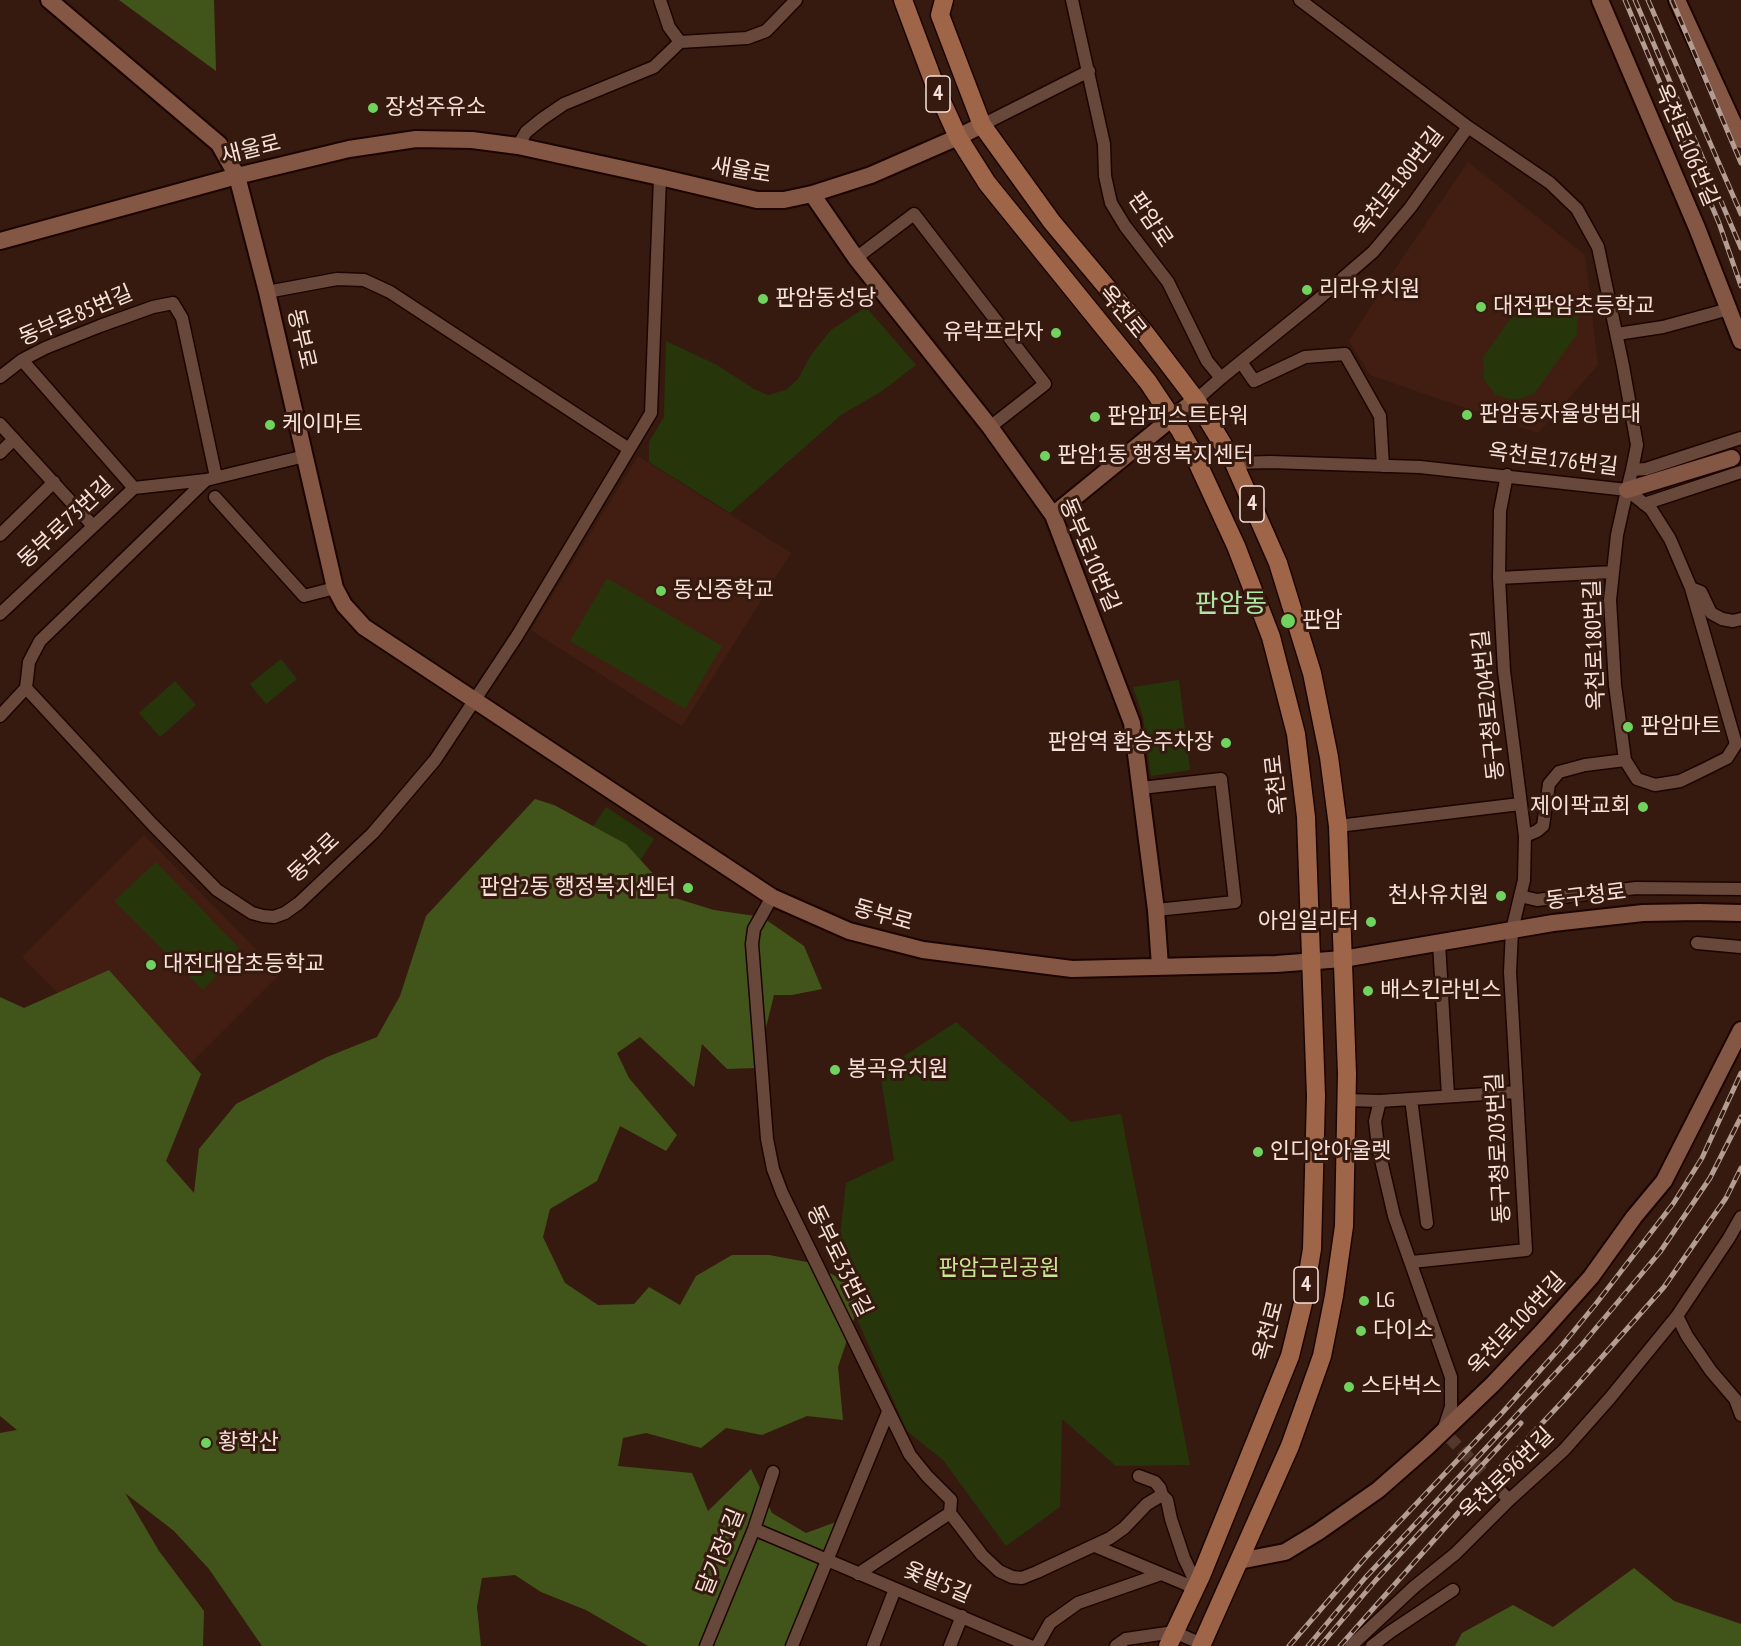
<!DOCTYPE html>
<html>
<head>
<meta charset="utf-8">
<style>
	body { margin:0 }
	canvas { display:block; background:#361a0f }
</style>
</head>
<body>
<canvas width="1741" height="1646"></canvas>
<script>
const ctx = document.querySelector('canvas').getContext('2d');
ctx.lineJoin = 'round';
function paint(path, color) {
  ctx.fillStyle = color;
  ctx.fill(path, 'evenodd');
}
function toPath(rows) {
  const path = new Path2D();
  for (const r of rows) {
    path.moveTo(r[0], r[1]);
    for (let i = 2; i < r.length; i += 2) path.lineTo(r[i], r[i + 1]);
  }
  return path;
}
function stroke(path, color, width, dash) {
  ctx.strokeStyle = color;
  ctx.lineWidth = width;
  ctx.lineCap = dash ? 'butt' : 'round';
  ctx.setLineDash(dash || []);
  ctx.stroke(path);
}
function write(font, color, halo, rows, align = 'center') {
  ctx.font = font + ' "PT Sans Narrow","Noto Sans KR",sans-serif';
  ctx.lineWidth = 6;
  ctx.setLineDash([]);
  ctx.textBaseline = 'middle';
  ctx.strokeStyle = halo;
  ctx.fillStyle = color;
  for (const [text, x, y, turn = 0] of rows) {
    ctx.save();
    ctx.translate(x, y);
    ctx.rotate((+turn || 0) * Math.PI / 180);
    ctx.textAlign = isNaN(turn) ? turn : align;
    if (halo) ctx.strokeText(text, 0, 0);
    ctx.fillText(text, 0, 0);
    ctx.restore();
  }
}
const built = toPath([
	[1468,162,1585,255,1598,365,1538,433,1370,375,1349,341,1393,272],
	[638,456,791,553,682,726,531,630],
	[144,835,280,974,159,1095,22,957]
]);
const green = toPath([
	[1549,293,1567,299,1578,315,1577,334,1534,394,1515,400,1496,395,1484,380,1483,357,1526,297],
	[866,307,916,365,882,391,841,415,730,513,649,462,649,442,664,417,666,341,717,365,754,389,768,395,786,390,798,379,811,355,831,330],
	[607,578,722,646,685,709,570,641],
	[281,659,297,679,266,704,250,684],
	[1179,680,1190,770,1151,776,1143,717,1133,687],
	[175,681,196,705,160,737,139,713],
	[606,807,654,839,618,895,569,863],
	[156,862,241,950,203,990,114,901],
	[956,1022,1071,1122,1121,1114,1190,1465,1116,1466,1062,1419,1060,1507,1006,1546,943,1460,907,1431,836,1272,846,1183,894,1160,880,1072]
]);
const forest = toPath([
	[119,0,214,0,216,71],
	[535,799,554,805,626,844,675,898,714,910,762,917,804,946,822,989,792,995,774,995,756,1068,727,1069,702,1044,694,1087,640,1037,617,1053,629,1078,677,1135,666,1151,620,1126,597,1181,550,1209,543,1237,565,1283,598,1305,634,1304,649,1287,680,1305,696,1276,732,1255,769,1255,812,1263,844,1281,857,1310,838,1367,843,1420,807,1416,762,1435,726,1428,701,1448,646,1433,623,1438,618,1466,692,1473,708,1511,751,1469,772,1513,806,1533,836,1522,793,1646,648,1646,586,1610,541,1592,515,1575,482,1578,477,1607,481,1646,262,1646,209,1569,174,1531,125,1493,159,1551,204,1611,203,1646,0,1646,0,1433,17,1430,0,1416,0,997,24,1008,109,970,201,1074,166,1161,194,1193,199,1149,236,1104,327,1057,377,1037,400,996,426,916],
	[1634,1568,1674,1601,1741,1624,1741,1646,1455,1646,1462,1633,1513,1605,1553,1627]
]);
const streetTunnel = toPath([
	[1449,1437,1494,1484]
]);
const street = toPath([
	[660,0,669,27,680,42],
	[1072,0,1104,144,1105,176,1111,203,1125,226,1168,282,1207,361,1221,378],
	[680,42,747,38,766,31,796,0],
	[982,125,1089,71],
	[518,146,526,132,542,119,564,104,654,67,680,42],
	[856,258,914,214,1045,384,990,427],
	[267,292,337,279,364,280,390,292,629,449],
	[1617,334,1663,327,1729,309],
	[22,360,134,488],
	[1241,362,1254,381,1305,357,1345,354,1380,416,1383,466],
	[0,377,22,360,45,348,100,326,153,307,173,303,182,318,216,477],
	[1196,400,1221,378,1315,302,1373,252,1410,208,1468,127],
	[0,424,93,526],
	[0,453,14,439],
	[1234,463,1270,462,1420,467,1627,490,1651,509,1670,539,1691,588,1736,744,1727,758,1703,770,1680,781,1655,785,1637,779,1625,760,1615,685,1610,600,1617,535,1627,490,1632,470,1637,445,1623,366,1598,247,1577,209,1550,183,1468,127,1300,0],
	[1632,470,1646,469,1741,438],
	[215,497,304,596,335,588],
	[1644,504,1741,472],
	[0,535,54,482],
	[1499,578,1613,572],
	[1691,588,1701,592,1711,613,1722,619,1733,621,1741,619],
	[0,614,134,488,206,480,305,456],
	[26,688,152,824,217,890,252,913,263,916,274,917,285,913,299,903,373,833,435,760,517,636,651,413,660,177],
	[0,716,26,688,29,662,40,641,206,480],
	[1141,788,1221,779,1235,902,1156,910],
	[1338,826,1520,804],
	[1525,836,1537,831,1543,826,1549,784,1559,772,1585,765,1625,760],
	[1520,896,1537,900,1636,888,1741,889],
	[772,897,754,929,752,944,767,1139,773,1169,782,1193,910,1455,927,1476,951,1500,950,1513,858,1574],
	[1439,943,1448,1096],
	[1697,943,1741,947],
	[1411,1099,1427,1223],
	[1346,1100,1380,1101,1517,1092],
	[1380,1101,1375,1121,1378,1147,1394,1216,1451,1377,1451,1407,1443,1431],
	[1346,1147,1378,1147],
	[1412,1262,1526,1250,1510,972,1512,930,1524,880,1525,836,1504,671,1499,578,1500,511,1507,475],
	[1677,1316,1687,1336,1711,1371,1735,1399,1741,1415],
	[1139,1476,1155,1482,1160,1488,1162,1495,1167,1500,1171,1519,1184,1558,1193,1577,1195,1588],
	[1494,1484,1509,1500],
	[950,1513,982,1555,999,1571,1012,1577,1022,1578,1037,1572,1110,1538,1124,1528,1147,1504,1162,1495],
	[754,1529,1030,1646],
	[1095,1546,1195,1588],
	[706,1646,754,1529,773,1472],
	[792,1646,888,1412],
	[873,1646,895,1589],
	[950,1646,962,1616],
	[1037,1646,1050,1623,1078,1603,1161,1574],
	[1116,1646,1126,1639,1174,1632,1202,1644],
	[1351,1646,1414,1587,1455,1554,1509,1500,1564,1450,1610,1398,1677,1316,1729,1238,1741,1217],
	[1372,1646,1390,1632,1453,1590]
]);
const secondary = toPath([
	[49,0,219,144,237,176,267,292,335,588,344,605,364,627,772,897,849,931,923,950,1072,969,1276,964,1343,959,1553,923,1643,913,1699,912,1741,913],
	[1600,0,1697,228,1741,341],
	[1677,0,1741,140],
	[812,194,856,258,990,427,1053,515,1132,723,1156,910,1160,966],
	[0,241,237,176,349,149,416,139,472,140,518,146,660,177,757,200,784,200,812,194,871,175,958,137,982,125],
	[1627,490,1732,458],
	[1053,515,1172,418,1196,400],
	[1239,1561,1285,1552,1318,1532,1378,1490,1427,1447,1493,1384,1541,1333,1591,1277,1634,1217,1664,1181,1741,1030]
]);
const primary = toPath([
	[903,0,937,91,958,137,987,183,1148,382,1180,430,1193,453,1236,546,1271,637,1296,734,1306,817,1316,1096,1312,1249,1303,1303,1290,1356,1201,1576,1168,1646],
	[944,0,940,15,982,125,1052,222,1145,333,1196,400,1234,463,1278,563,1312,673,1329,757,1338,826,1347,1074,1344,1226,1334,1296,1322,1356,1290,1446,1201,1646]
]);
const rail = toPath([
	[1625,0,1719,223,1741,286],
	[1635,0,1741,248],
	[1648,0,1741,214],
	[1672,0,1741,163],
	[1289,1646,1366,1557,1502,1413,1559,1349,1595,1305,1673,1204,1702,1158,1741,1073],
	[1308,1646,1365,1578,1580,1347,1660,1252,1710,1178,1741,1117],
	[1320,1646,1376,1580,1521,1423],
	[1340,1646,1467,1503,1563,1401,1664,1287,1726,1198,1741,1168]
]);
const markers = [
	[373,108,6,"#70d35f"],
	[1307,290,6,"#70d35f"],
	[763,299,6,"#70d35f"],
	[1481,307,6,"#70d35f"],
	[1056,333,6,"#70d35f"],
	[1467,415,6,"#70d35f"],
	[1095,417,6,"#70d35f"],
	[270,425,6,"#70d35f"],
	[1045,456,6,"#70d35f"],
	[661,591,6,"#70d35f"],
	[1288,621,8,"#70d35f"],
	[1628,727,6,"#70d35f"],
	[1226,743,6,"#70d35f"],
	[1643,807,6,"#70d35f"],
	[688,888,6,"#70d35f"],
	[1501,896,6,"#70d35f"],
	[1371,922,6,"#70d35f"],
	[151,965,6,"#70d35f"],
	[1368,991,6,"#70d35f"],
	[835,1070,6,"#70d35f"],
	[1258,1152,6,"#70d35f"],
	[1364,1301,6,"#70d35f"],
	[1361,1331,6,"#70d35f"],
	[1349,1387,6,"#70d35f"],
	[206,1443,6,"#70d35f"]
];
const shields = [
	[938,94,24],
	[1252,504,24],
	[1306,1285,24]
];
const shieldNames = [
	["4",938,94],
	["4",1252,504],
	["4",1306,1285]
];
const poiNames = [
	["장성주유소",385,108],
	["리라유치원",1319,290],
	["판암동성당",775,299],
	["대전판암초등학교",1493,307],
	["유락프라자",1044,333,"right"],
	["판암동자율방범대",1479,415],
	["판암퍼스트타워",1107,417],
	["케이마트",282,425],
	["판암1동 행정복지센터",1057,456],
	["동신중학교",673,591],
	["판암",1302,621],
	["판암마트",1640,727],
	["판암역 환승주차장",1214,743,"right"],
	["제이팍교회",1631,807,"right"],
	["판암2동 행정복지센터",676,888,"right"],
	["천사유치원",1489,896,"right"],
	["아임일리터",1359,922,"right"],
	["대전대암초등학교",163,965],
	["배스킨라빈스",1380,991],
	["봉곡유치원",847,1070],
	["인디안아울렛",1270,1152],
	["LG",1376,1301],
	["다이소",1373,1331],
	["스타벅스",1361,1387],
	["황학산",218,1443]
];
const streetNames = [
	["옥천로106번길",1686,145,67],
	["새울로",251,150,-14],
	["새울로",741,171,10],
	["옥천로180번길",1399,182,-52],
	["판암로",1150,220,56],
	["옥천로",1122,312,51],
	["동부로85번길",76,316,-23],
	["동부로",301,339,77],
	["옥천로176번길",1553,460,7],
	["동부로73번길",66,523,-43],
	["동부로10번길",1089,555,67],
	["옥천로180번길",1595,645,-92],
	["동구청로204번길",1489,705,-96],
	["옥천로",1277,785,-96],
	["동부로",314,858,-43],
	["동구청로",1586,897,-7],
	["동부로",883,916,16],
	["동구청로203번길",1499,1148,-93],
	["동부로33번길",839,1261,64],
	["옥천로106번길",1517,1324,-47],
	["옥천로",1269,1331,-75],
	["옥천로96번길",1507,1474,-44],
	["달기장1길",721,1552,-68],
	["옻밭5길",937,1583,23]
];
const parkNames = [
	["판암근린공원",999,1269]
];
const quarterNames = [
	["판암동",1231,605]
];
paint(built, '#411e11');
paint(green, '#27350a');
paint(forest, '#41541a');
stroke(streetTunnel, '#53382d', 12, [12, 6]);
stroke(street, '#1c0400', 15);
stroke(secondary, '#1c0400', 20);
stroke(primary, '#1c0400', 21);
stroke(street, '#69483c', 12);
stroke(secondary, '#835743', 16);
stroke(primary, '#9e6549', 18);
stroke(rail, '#b39c93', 5);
stroke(rail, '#361a0f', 3, [9]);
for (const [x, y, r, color] of markers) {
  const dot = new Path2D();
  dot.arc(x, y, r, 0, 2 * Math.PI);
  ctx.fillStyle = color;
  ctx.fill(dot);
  stroke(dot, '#361a0f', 2);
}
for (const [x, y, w] of shields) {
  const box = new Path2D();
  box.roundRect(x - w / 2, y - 18, w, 36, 4.5);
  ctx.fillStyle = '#361a0f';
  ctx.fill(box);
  stroke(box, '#f6e2da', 1.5);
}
write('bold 21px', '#f6e2da', null, shieldNames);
write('22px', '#f6e2da', '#361a0f', poiNames, 'left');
write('22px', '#f6e2da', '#361a0f', streetNames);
write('22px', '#c6e690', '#361a0f', parkNames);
write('26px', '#b0e5a7', '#361a0f', quarterNames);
</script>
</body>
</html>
